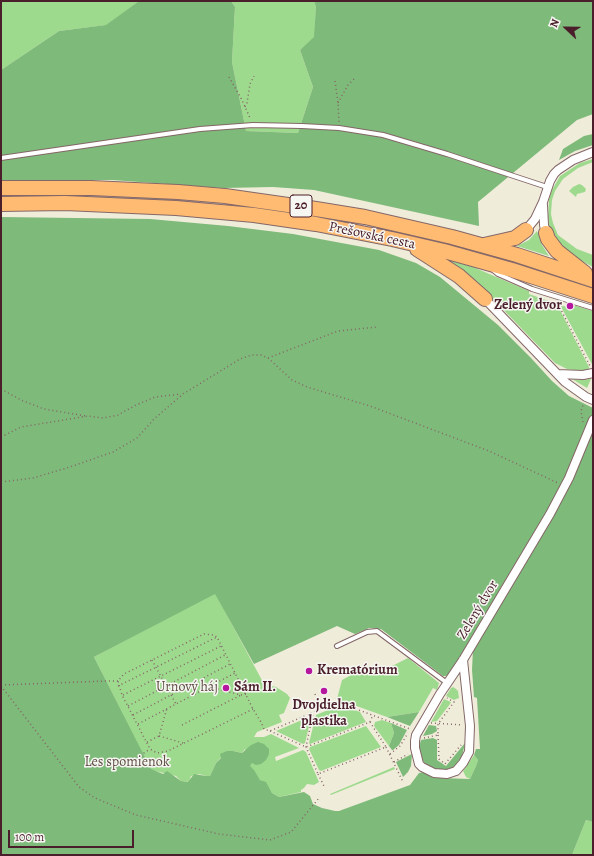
<!DOCTYPE html>
<html>
<head>
<meta charset="utf-8">
<style>
	body { margin:0 }
	#map { position:relative; width:594px; height:856px; overflow:hidden; background:#f0ecda; font-family:Alegreya,serif }
	canvas { display:block }
	.frame { position:absolute; inset:0; border:2px solid #4a1f2b; pointer-events:none }
	.north { position:absolute; left:546px; top:8px; width:40px; height:40px; -webkit-text-stroke:3px #f6f6f2; paint-order:stroke; rotate:292deg; font-size:11px; font-weight:700; line-height:16px; text-align:center; color:#4a1f2b }
	.north::after { content:''; display:block; margin:auto; width:14px; height:18px; background:#4a1f2b; clip-path:polygon(50% 0,100% 100%,50% 72%,0 100%) }
	.scale { position:absolute; left:8px; top:830px; width:126px; height:18px; box-sizing:border-box; border:2px solid #4a1f2b; border-top:0; padding-left:5px; font-size:12px; line-height:14px; white-space:nowrap; color:#4a1f2b; -webkit-text-stroke:3px #f6f6f2; paint-order:stroke }
</style>
</head>
<body>
<div id="map">
<canvas width="594" height="856"></canvas>
<div class="frame"></div>
<div class="north">N</div>
<div class="scale">100 m</div>
</div>
<script>
const ctx = document.querySelector('canvas').getContext('2d');
ctx.lineJoin = 'round';
function paint(path, color) {
  ctx.fillStyle = color;
  ctx.fill(path, 'evenodd');
}
function toPath(rows) {
  const path = new Path2D();
  for (const r of rows) {
    path.moveTo(r[0], r[1]);
    for (let i = 2; i < r.length; i += 2) path.lineTo(r[i], r[i + 1]);
  }
  return path;
}
function stroke(path, color, width, dash) {
  ctx.strokeStyle = color;
  ctx.lineWidth = width;
  ctx.lineCap = dash ? 'butt' : 'round';
  ctx.setLineDash(dash || []);
  ctx.stroke(path);
}
function write(font, color, halo, rows, align = 'center') {
  ctx.font = font + ' Alegreya,serif';
  ctx.lineWidth = 3;
  ctx.setLineDash([]);
  ctx.textBaseline = 'middle';
  ctx.strokeStyle = halo;
  ctx.fillStyle = color;
  for (const [text, x, y, turn = 0] of rows) {
    ctx.save();
    ctx.translate(x, y);
    ctx.rotate((+turn || 0) * Math.PI / 180);
    ctx.textAlign = isNaN(turn) ? turn : align;
    if (halo) ctx.strokeText(text, 0, 0);
    ctx.fillText(text, 0, 0);
    ctx.restore();
  }
}
const green = toPath([
	[1,1,139,1,107,25,59,31,1,70],
	[231,1,314,1,316,7,315,37,300,50,313,87,298,133,246,131,232,62,235,7],
	[593,159,593,162,578,168,563,179,555,191,552,200,551,214,553,223,558,235,577,249,593,255,593,267,569,254,560,248,550,230,548,218,549,199,552,190,560,176,580,163],
	[579,184,582,185,586,189,585,192,577,194,576,197,569,191,573,187],
	[537,231,542,245,549,256,517,246,529,240],
	[448,260,473,267,529,291,529,294,557,304,589,367,589,370,581,371,567,369,555,363,490,296,448,263],
	[560,305,571,308,573,305,593,311,593,366],
	[572,379,578,380,591,379,587,388],
	[215,593,264,684,276,687,287,694,290,698,284,713,279,715,282,722,257,732,254,737,264,737,271,734,299,748,275,757,276,761,303,750,306,752,319,782,314,785,307,784,304,788,301,790,301,792,279,797,272,793,266,783,260,780,249,766,252,763,245,749,242,753,233,751,227,751,216,763,210,776,206,776,199,774,191,776,189,782,181,781,176,776,151,770,94,657],
	[408,658,439,683,437,690,433,688,419,712,387,717,337,699,342,680,368,666,382,671],
	[453,687,456,689,458,691,459,698,454,700,446,696,451,688],
	[444,699,451,702,450,704,437,721,431,722],
	[340,705,360,712,366,722,310,744,309,743,316,715],
	[309,717,311,718,305,743,303,744,276,731],
	[382,720,391,723,394,733,389,746,374,726,375,722],
	[366,726,381,747,321,771,319,770,309,749,310,747],
	[474,755,478,760,476,766,470,779,466,777,463,771],
	[394,767,395,769,331,795,330,794],
	[586,820,593,822,593,855,572,855]
]);
const forest = toPath([
	[139,1,231,1,235,7,232,62,246,131,298,133,313,87,300,50,314,37,316,7,314,1,593,1,593,114,577,120,478,202,479,226,314,190,273,187,223,188,112,180,1,180,1,70,59,31,106,25],
	[593,134,593,145,575,151,559,160,563,149,584,136],
	[1,217,150,219,228,226,293,234,379,250,416,263,440,277,498,325,531,358,552,381,569,396,593,408,593,822,586,820,572,855,1,855],
	[215,594,254,664,337,626,355,634,369,628,381,629,443,676,446,676,449,674,473,649,472,670,474,697,477,698,480,749,476,749,474,755,478,760,476,766,470,779,441,778,432,776,424,772,419,773,410,785,339,811,335,811,322,808,313,804,310,796,304,792,279,797,272,793,266,782,260,780,254,770,250,766,252,763,256,765,261,764,266,760,269,754,269,749,264,744,258,742,251,745,242,753,233,751,227,751,220,754,221,758,216,763,210,776,206,776,194,774,188,782,181,781,167,771,163,774,151,769,94,657],
	[419,712,410,726,387,717],
	[391,723,407,730,399,745,393,750,392,750,389,746,394,733],
	[429,725,436,726,437,731,432,734,423,736],
	[433,738,437,740,437,760,446,766,465,743,462,756,454,767,445,770,436,769,428,766,422,760,419,747,421,740],
	[412,754,411,766,408,772,403,777,396,762]
]);
const path = toPath([
	[229,77,242,100,250,118],
	[335,81,338,103,339,122],
	[338,103,348,85,356,77],
	[245,107,247,103,250,84,254,76],
	[558,304,590,366],
	[268,358,338,331,377,327],
	[1,389,21,400,44,409,86,416],
	[583,422,581,411,583,405],
	[1,437,21,427,88,416,103,418,118,415,136,405,155,397,181,394],
	[1,482,33,478,70,467,113,452,137,438,154,419,183,394,240,359,252,355,261,355,268,358,292,380,307,387,370,406,489,451,558,483],
	[152,660,176,704],
	[1,685,106,681,118,681],
	[1,686,79,787,95,798,136,815,219,834,270,840,291,832,319,798],
	[118,686,217,637],
	[210,687,241,695,247,694],
	[315,694,321,708],
	[123,695,221,646],
	[128,706,225,655],
	[253,709,168,751,157,753,150,749,122,695,118,681,124,674,204,634,214,635,217,637,253,709,261,722,264,729,270,731,337,702,410,729],
	[133,715,230,664],
	[370,722,373,715],
	[431,723,462,725],
	[138,724,235,673],
	[182,725,241,695],
	[270,731,306,747,370,722,386,747,318,774,306,747,313,713],
	[438,735,439,759,445,764,461,745],
	[159,736,183,743],
	[424,738,438,735,438,724,454,702,447,698],
	[147,742,159,736,167,708],
	[386,747,403,782],
	[390,754,400,746,408,733],
	[394,762,408,754],
	[124,765,130,763,135,758,141,757,144,753,150,749],
	[318,774,324,786]
]);
const lane = toPath([
	[1,158,200,129,253,125,302,126,339,128,383,135,447,154,547,187],
	[493,270,498,274,532,289,593,308],
	[337,646,367,632,377,631,447,683]
]);
const street = toPath([
	[543,205,544,225,546,233],
	[526,230,535,219,543,202,550,181,554,174,558,170,573,160,593,152],
	[485,299,565,382,586,397,593,400],
	[558,374,583,375,593,373],
	[463,660,470,726,469,752,463,763,456,771,447,774,434,773,422,767,419,764,415,748,415,741,416,735,440,694,463,660,550,514,569,478,593,420]
]);
const highway = toPath([
	[1,188,91,188,178,192,225,196,316,209,365,217,452,237,517,255,593,280],
	[1,204,65,203,176,208,254,215,316,224,392,239,444,251,512,270,593,296],
	[546,233,548,239,557,251,585,273],
	[484,245,515,238,526,230],
	[417,249,459,276,485,299]
]);
const markers = [
	[570,306,4,"#b5179e"],
	[309,671,4,"#b5179e"],
	[226,688,4,"#b5179e"],
	[324,691,4,"#b5179e"]
];
const shields = [
	[301,206,22]
];
const shieldNames = [
	["20",301,206]
];
const streetNames = [
	["Prešovská cesta",372,236,12],
	["Zelený dvor",478,610,-59]
];
const poiNames = [
	["Zelený dvor",562,306,"right"],
	["Krematórium",317,671],
	["Sám II.",234,688],
	["Dvojdielna",324,706,"center"],
	["plastika",324,722,"center"]
];
const parkNames = [
	["Urnový háj",187,688],
	["Les spomienok",127,763]
];
paint(green, '#9eda8e');
paint(forest, '#7eba79');
stroke(lane, '#846768', 6);
stroke(street, '#846768', 10);
stroke(highway, '#846768', 16);
stroke(path, '#846768', 1.5, [1, 3]);
stroke(lane, '#fff', 4);
stroke(street, '#fff', 8);
stroke(highway, '#ffbb71', 14);
for (const [x, y, r, color] of markers) {
  const dot = new Path2D();
  dot.arc(x, y, r, 0, 2 * Math.PI);
  ctx.fillStyle = color;
  ctx.fill(dot);
  stroke(dot, '#f6f6f2', 1.5);
}
for (const [x, y, w] of shields) {
  const box = new Path2D();
  box.roundRect(x - w / 2, y - 11, w, 22, 3);
  ctx.fillStyle = '#f6f6f2';
  ctx.fill(box);
  stroke(box, '#4a1f2b', 1);
}
write('bold 13px', '#4a1f2b', null, shieldNames);
write('14px', '#4a1f2b', '#f6f6f2', streetNames);
write('bold 14px', '#4a1f2b', '#f6f6f2', poiNames, 'left');
write('14px', '#5f4e44', '#f6f6f2', parkNames);
</script>
</body>
</html>
